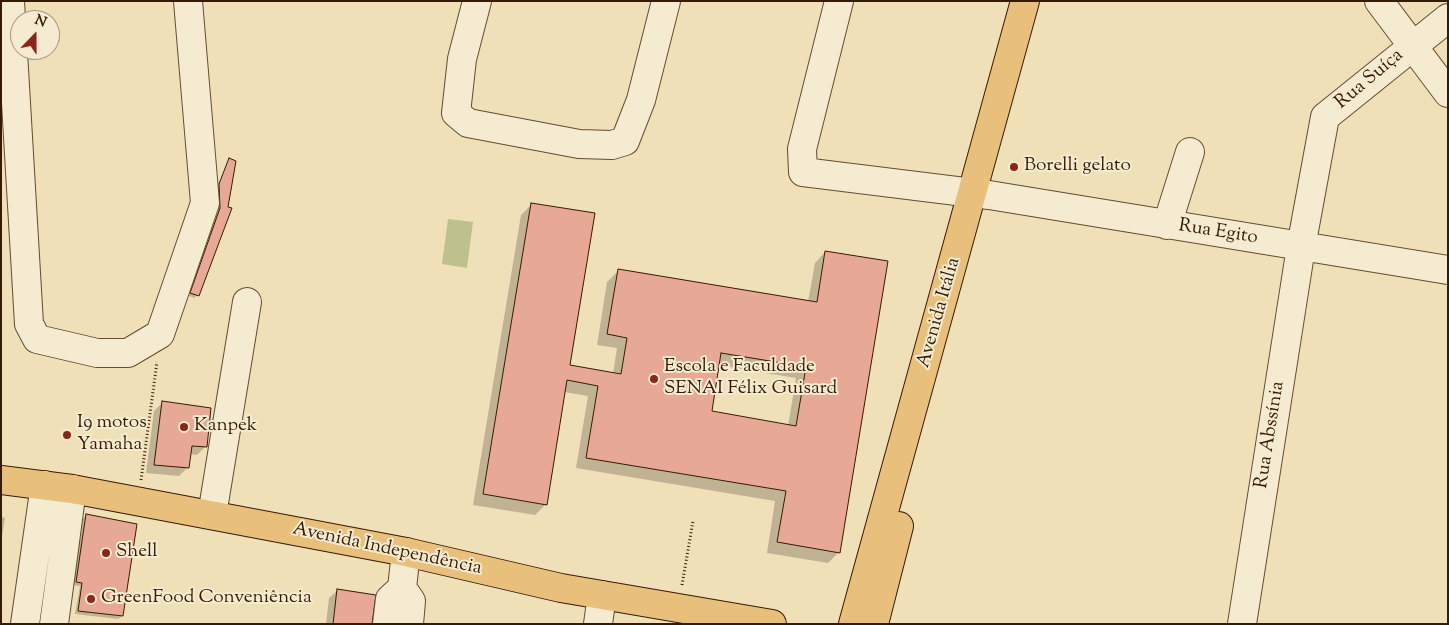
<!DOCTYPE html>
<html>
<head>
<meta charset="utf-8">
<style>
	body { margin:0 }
	#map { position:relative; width:1449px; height:625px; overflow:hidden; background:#f0e0b8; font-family:"Sorts Mill Goudy",serif }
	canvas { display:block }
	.frame { position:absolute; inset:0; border:2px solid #351b03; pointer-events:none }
	.north { position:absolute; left:10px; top:10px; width:50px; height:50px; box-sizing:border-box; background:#f5ebd1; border:1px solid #a8987f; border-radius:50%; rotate:22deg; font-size:14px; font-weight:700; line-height:20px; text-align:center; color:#351b03 }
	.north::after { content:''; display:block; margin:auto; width:18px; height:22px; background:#8f2418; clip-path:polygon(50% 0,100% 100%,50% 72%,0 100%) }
</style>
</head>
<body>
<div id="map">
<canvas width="1449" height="625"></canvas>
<div class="frame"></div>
<div class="north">N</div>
</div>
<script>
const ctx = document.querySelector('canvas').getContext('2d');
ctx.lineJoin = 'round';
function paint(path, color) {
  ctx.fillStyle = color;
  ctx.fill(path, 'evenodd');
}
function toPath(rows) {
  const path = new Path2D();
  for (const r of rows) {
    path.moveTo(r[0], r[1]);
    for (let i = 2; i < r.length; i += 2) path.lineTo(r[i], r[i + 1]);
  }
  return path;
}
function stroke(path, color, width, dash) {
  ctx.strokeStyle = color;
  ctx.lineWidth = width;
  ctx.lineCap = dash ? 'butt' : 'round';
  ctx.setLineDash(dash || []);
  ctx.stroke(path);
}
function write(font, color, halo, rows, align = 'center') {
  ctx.font = font + ' "Sorts Mill Goudy",serif';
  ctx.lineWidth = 4;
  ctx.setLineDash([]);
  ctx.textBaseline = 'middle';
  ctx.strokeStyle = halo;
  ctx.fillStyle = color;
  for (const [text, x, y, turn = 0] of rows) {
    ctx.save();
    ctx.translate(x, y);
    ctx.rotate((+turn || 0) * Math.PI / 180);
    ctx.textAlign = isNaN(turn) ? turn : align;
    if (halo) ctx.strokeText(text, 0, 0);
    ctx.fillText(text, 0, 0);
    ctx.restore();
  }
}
const green = toPath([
	[448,219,473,222,467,268,442,264]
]);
const shadow = toPath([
	[229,160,227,208,231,209,195,298,189,296,218,211,217,187],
	[532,204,568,366,613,374,617,348,597,345,607,282,618,271,808,302,815,263,825,252,839,552,828,563,767,553,775,501,576,468,588,396,564,392,546,504,535,515,473,505,521,215],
	[718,365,796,378,788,426,710,413],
	[162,403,205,447,197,455,190,454,188,467,179,476,146,473,154,411],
	[86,515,122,616,118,619,75,614,80,586,73,585,83,519],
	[1,517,5,518,1,543],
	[338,590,370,624,326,624,329,598]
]);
const building = toPath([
	[229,158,236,161,228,207,232,208,199,296,190,293,220,208,219,184,229,158],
	[531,203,595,213,570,365,621,374,627,338,607,334,618,269,817,302,825,251,888,261,840,553,777,542,786,491,586,458,598,386,567,380,547,505,483,494,531,203],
	[721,353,806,367,796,426,712,411,721,353],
	[162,401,211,408,207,447,192,446,189,468,154,465,162,401],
	[86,514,137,524,123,616,78,611,82,583,76,582,86,514],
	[337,589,376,595,372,624,333,624,337,589]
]);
const path = toPath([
	[141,480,157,362],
	[682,585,693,521]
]);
const minor = toPath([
	[10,1,29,324,37,339,97,353,128,353,160,334,205,203,188,1],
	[477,1,462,59,456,113,468,123,579,144,612,145,625,141,641,100,666,1],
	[839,1,802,149,803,172,989,195,1448,270],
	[1379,1,1448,93],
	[1167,225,1190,152],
	[212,515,247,302],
	[406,552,402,588,411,601,409,624],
	[25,624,45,485],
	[54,624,72,489],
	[387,624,390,599,402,588],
	[598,624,602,595],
	[1242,624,1301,247,1325,117,1448,18]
]);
const major = toPath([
	[1,480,72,489,406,552,561,588,772,624],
	[853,624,1025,1],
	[874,624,899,526]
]);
const markers = [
	[1014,167,5,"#8f2418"],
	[654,379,5,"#8f2418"],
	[184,427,5,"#8f2418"],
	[67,435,5,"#8f2418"],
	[106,553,5,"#8f2418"],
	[91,599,5,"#8f2418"]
];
const streetNames = [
	["Rua Suíça",1370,80,-40],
	["Rua Egito",1218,233,9],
	["Avenida Itália",940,313,-74],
	["Rua Abssínia",1271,435,-81],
	["Avenida Independência",387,550,12]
];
const poiNames = [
	["Borelli gelato",1024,167],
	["Escola e Faculdade",664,368],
	["SENAI Félix Guisard",664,390],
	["I9 motos",77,424],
	["Yamaha",77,446],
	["Kanpek",194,427],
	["Shell",116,553],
	["GreenFood Conveniência",101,599]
];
paint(green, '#bec18b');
paint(shadow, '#0003');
paint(building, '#e7a896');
stroke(building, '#351b03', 1);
stroke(minor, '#644c30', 30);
stroke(major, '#351b03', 30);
stroke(path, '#351b03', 3, [1, 2.5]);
stroke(minor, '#f5ebd1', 28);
stroke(major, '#e8c07c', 28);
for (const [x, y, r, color] of markers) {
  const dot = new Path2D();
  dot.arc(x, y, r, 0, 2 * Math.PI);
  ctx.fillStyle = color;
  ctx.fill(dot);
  stroke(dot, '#f5ebd1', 2);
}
write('19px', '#351b03', '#f5ebd1', streetNames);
write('19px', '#351b03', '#f5ebd1', poiNames, 'left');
</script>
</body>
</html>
